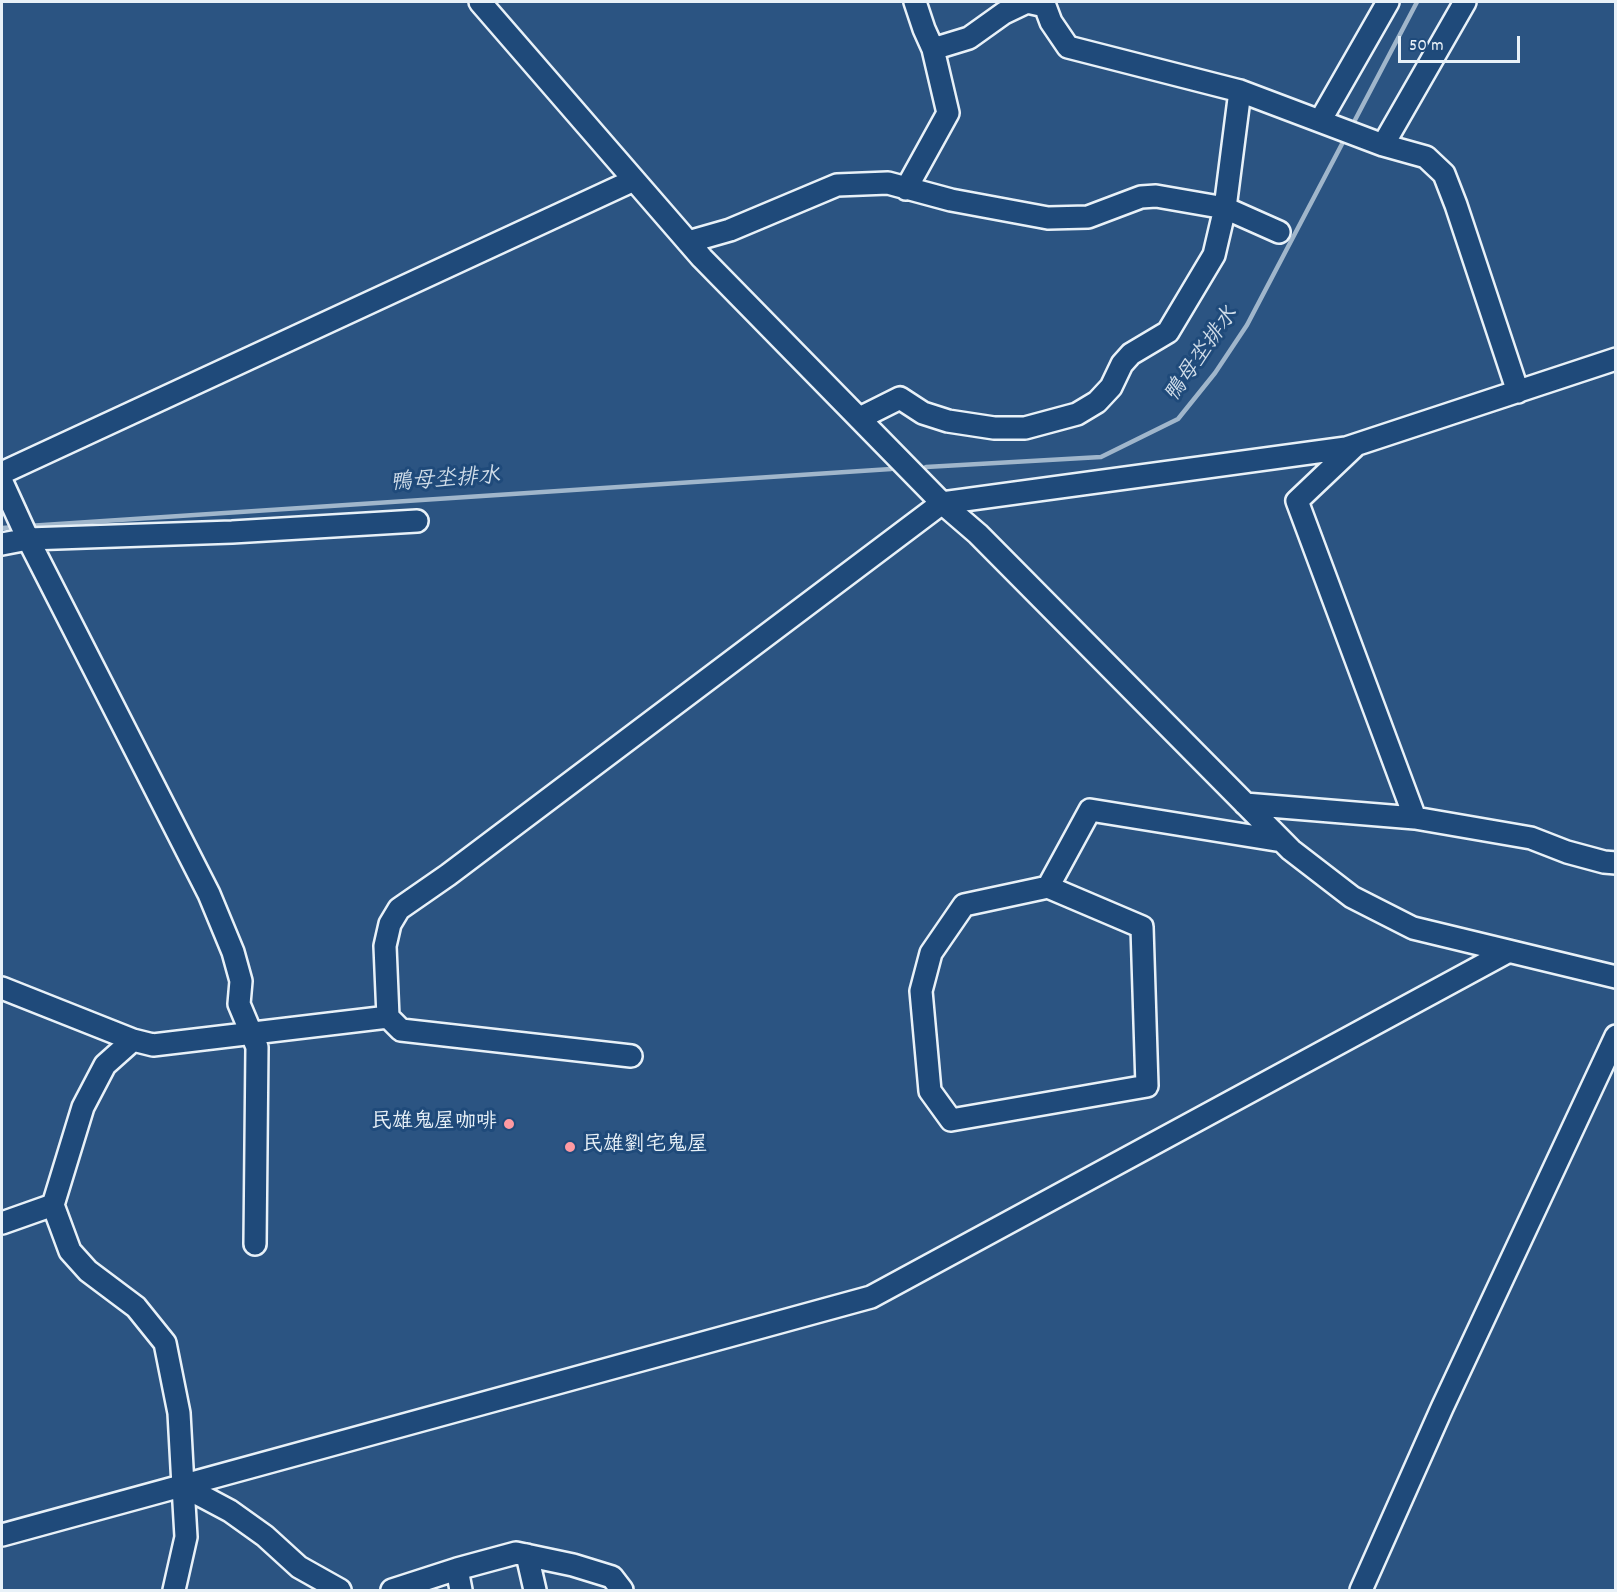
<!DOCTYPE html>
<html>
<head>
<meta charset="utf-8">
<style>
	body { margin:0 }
	#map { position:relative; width:1617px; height:1592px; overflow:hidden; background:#2b5482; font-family:Dekko,sans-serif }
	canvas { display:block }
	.frame { position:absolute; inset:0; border:3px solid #e8f1f8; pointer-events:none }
	.scale { position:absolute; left:1398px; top:36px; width:122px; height:27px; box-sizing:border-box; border:3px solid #e8f1f8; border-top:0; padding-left:8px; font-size:18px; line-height:21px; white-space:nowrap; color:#e8f1f8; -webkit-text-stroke:4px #1f4a7a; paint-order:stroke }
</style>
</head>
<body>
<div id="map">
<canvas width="1617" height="1592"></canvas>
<div class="frame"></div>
<div class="scale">50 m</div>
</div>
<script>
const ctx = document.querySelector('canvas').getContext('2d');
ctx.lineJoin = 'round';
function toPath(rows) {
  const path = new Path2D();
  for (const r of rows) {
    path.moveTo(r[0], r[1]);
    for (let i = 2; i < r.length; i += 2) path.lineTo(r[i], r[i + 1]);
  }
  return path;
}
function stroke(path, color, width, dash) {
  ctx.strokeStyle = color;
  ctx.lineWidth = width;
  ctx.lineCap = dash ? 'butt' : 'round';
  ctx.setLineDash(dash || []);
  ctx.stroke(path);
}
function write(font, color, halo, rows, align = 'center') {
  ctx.font = font + ' Dekko,"LXGW WenKai TC",sans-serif';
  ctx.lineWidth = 6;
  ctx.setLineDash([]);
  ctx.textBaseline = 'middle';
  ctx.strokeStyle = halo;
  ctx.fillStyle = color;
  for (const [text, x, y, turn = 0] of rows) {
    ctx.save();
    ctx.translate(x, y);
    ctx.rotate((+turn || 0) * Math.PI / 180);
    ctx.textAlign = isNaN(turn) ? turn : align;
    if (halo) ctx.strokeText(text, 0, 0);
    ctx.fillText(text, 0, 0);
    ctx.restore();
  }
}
const stream = toPath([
	[1355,120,1417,2],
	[926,467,1101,457,1178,419,1215,373,1247,325,1342,144],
	[28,526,891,469],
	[2,528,17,527]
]);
const minor = toPath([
	[480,2,702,258,942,503,978,534,1291,850,1352,897,1413,928,1616,977],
	[933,49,969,38,1004,13,1027,2,1045,6,1051,22,1068,47,1240,91,1383,145,1426,157,1444,174,1456,205,1518,392],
	[1320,121,1388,2],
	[1383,145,1465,2],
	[906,189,948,113,933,49,924,29,915,2],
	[688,242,730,230,837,185,888,183,951,200,1048,218,1088,217,1141,197,1156,196,1225,208,1279,232],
	[860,418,900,398,923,413,948,421,994,428,1025,428,1077,414,1097,402,1111,387,1122,364,1131,354,1168,332,1214,255,1225,208,1240,91],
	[1356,445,1297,501,1415,818],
	[2,473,634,180],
	[2,482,28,539,209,894,233,952,241,981,239,1004,257,1047,255,1244],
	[2,544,28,539,232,532,417,521],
	[1245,804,1415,818,1531,838,1567,852,1604,862,1616,863],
	[1048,887,964,905,931,953,921,991,930,1091,951,1120,1147,1086,1142,927,1048,887,1090,810,1282,841],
	[2,988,133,1040],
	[631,1056,401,1030,388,1017,385,946,390,924,399,909,448,875,942,503,1346,448,1616,359],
	[2,1223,53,1205],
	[2,1535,871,1297,1509,951],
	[527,1555,535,1590],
	[457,1569,461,1590],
	[174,1590,186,1537,183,1486],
	[340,1590,299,1567,265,1536,230,1511,183,1486,179,1413,165,1343,136,1307,88,1271,70,1251,53,1205,83,1107,105,1065,133,1040,153,1045,388,1017],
	[392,1590,457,1569,516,1553,573,1565,612,1577,622,1590],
	[1361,1590,1442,1408,1616,1036]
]);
const markers = [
	[509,1124,6,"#ff9aa2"],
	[570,1147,6,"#ff9aa2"]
];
const poiNames = [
	["民雄鬼屋咖啡",497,1124],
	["民雄劉宅鬼屋",582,1147,"left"]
];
const waterNames = [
	["鴨母坔排水",1203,356,-55],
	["鴨母坔排水",445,482,-4]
];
stroke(stream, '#a0b6cb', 4.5);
stroke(minor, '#e8f1f8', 26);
stroke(minor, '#1f4a7a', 21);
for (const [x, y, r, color] of markers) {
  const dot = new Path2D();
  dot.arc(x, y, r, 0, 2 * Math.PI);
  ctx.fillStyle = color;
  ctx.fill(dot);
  stroke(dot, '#1f4a7a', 2);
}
write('21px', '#e8f1f8', '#1f4a7a', poiNames, 'right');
write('italic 22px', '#d0dde9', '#1f4a7a', waterNames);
</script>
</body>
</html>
